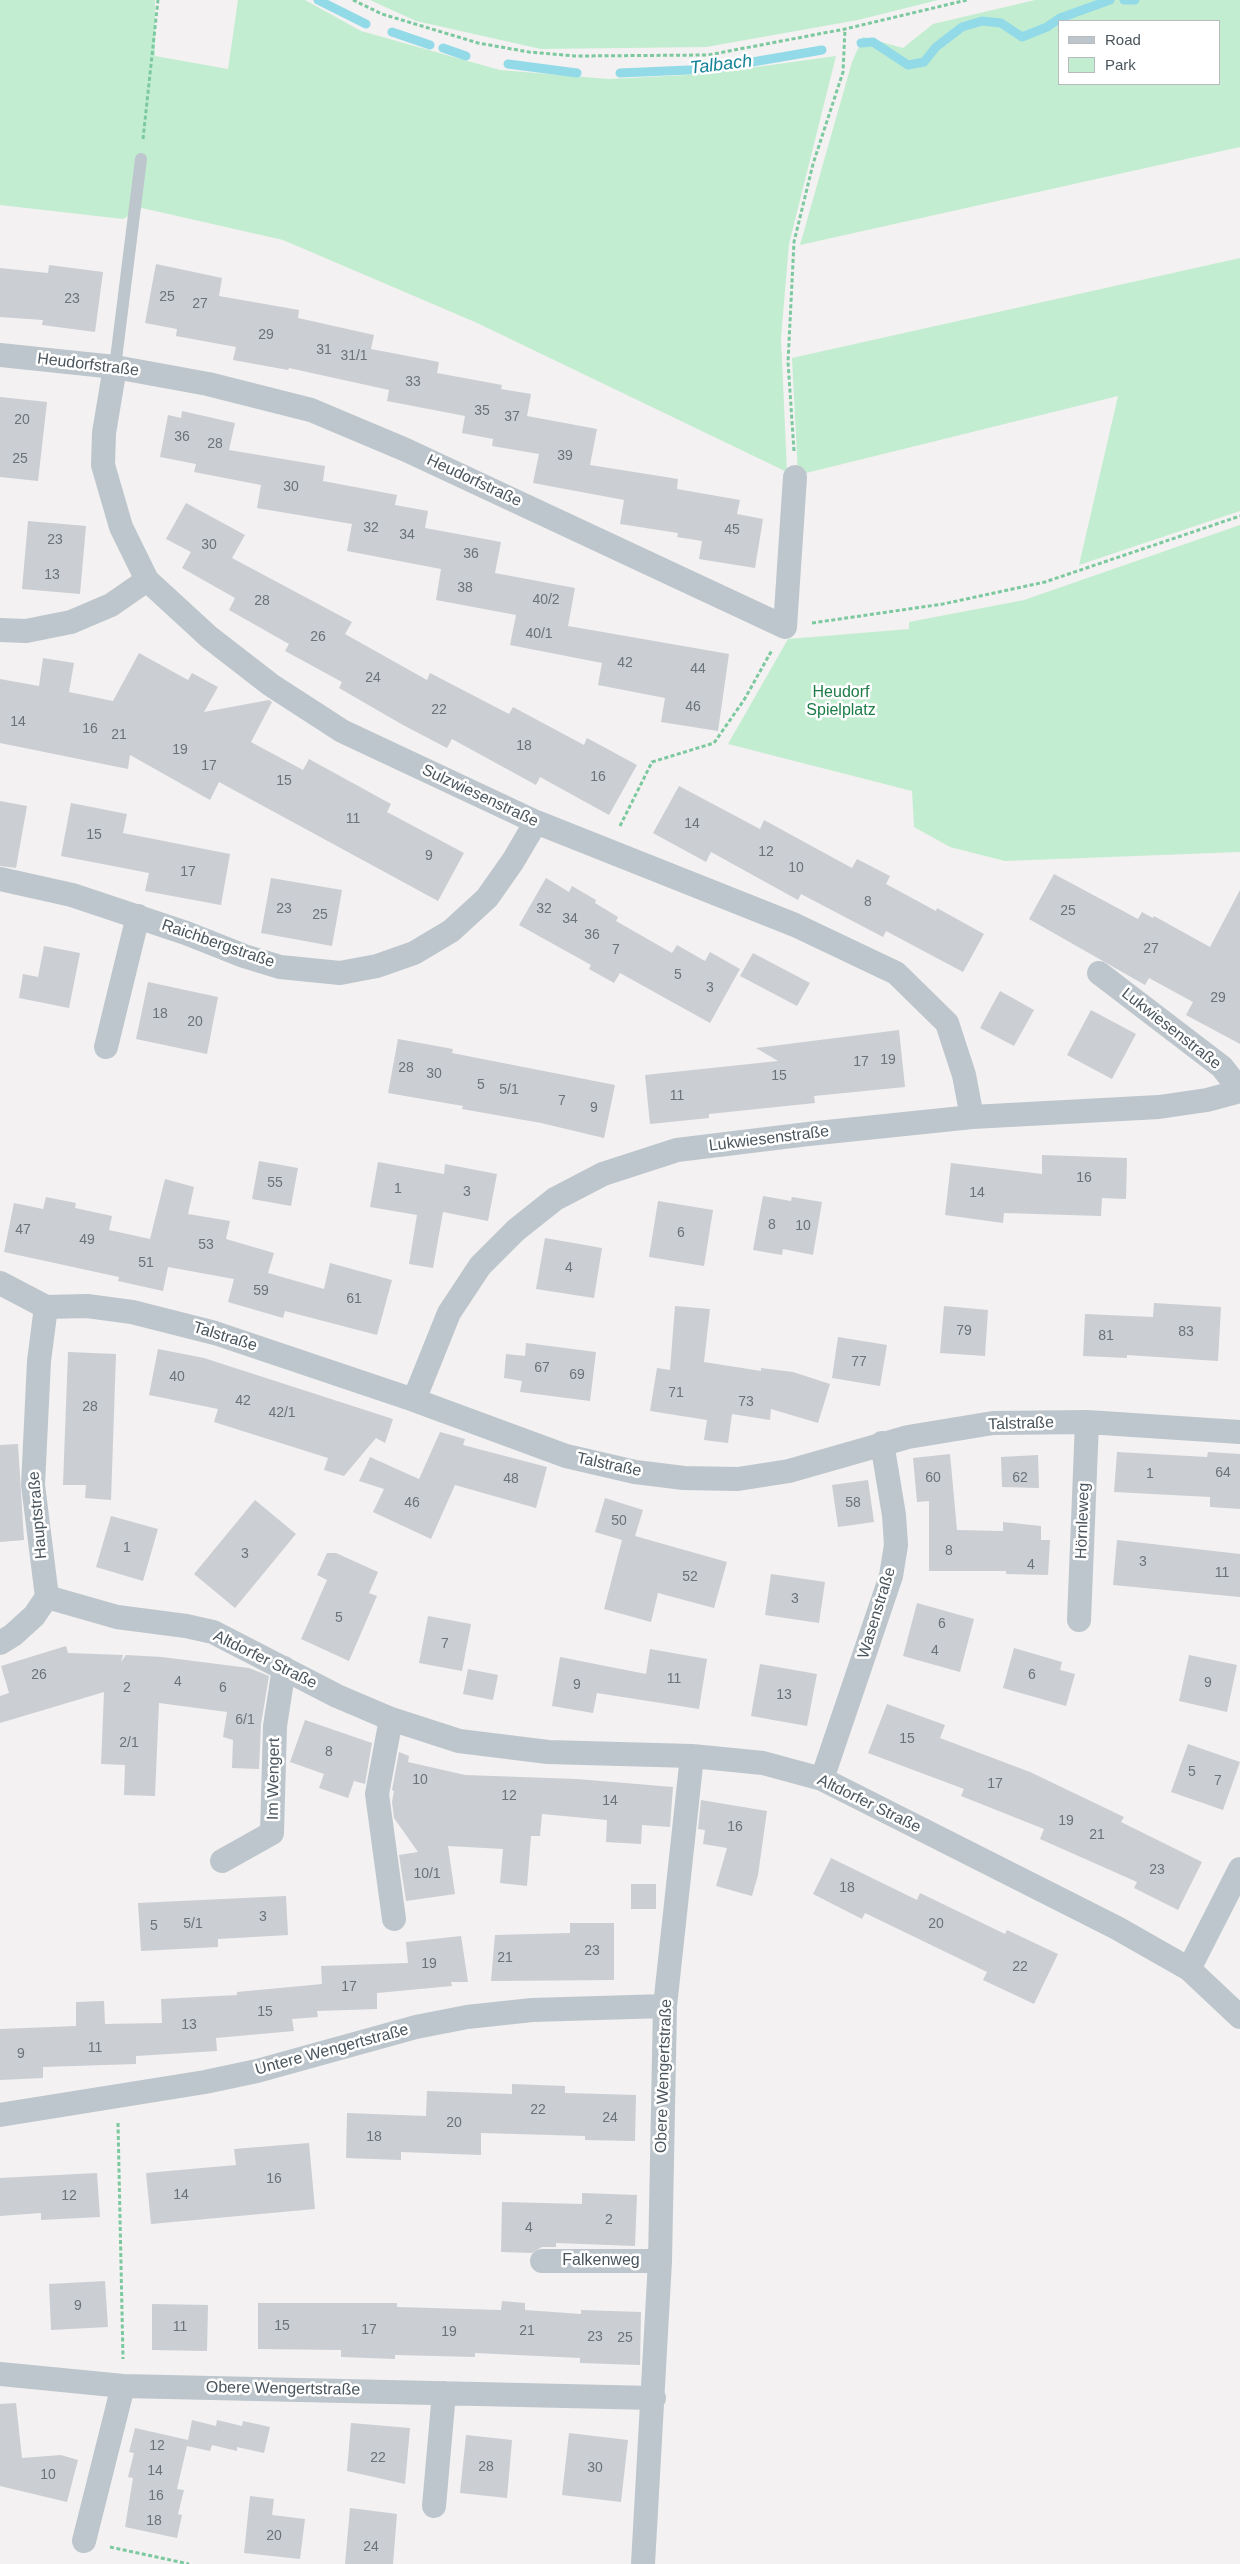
<!DOCTYPE html>
<html>
<head>
<meta charset="utf-8">
<style>
	body { margin:0 }
	#map { position:relative; width:1240px; height:2564px; overflow:hidden; background:#f3f1f1; font-family:Arial,sans-serif }
	canvas { display:block }
	.legend { position:absolute; left:1058px; top:20px; width:162px; height:65px; box-sizing:border-box; background:#fff; border:1px solid #b7bbbe; margin:0; padding:6px 9px; list-style:none; font-size:15px; color:#4a555d }
	.legend li { display:flex; align-items:center; gap:10px; height:25px }
	.legend b { width:25px; border:1px solid #b7bbbe }
</style>
</head>
<body>
<div id="map">
<canvas width="1240" height="2564"></canvas>
<ul class="legend">
<li><b style="height:6px;background:#bdc6cc"></b>Road</li>
<li><b style="height:14px;background:#c3edd1"></b>Park</li>
</ul>
</div>
<script>
const ctx = document.querySelector('canvas').getContext('2d');
ctx.lineJoin = 'round';
function paint(path, color) {
  ctx.fillStyle = color;
  ctx.fill(path, 'evenodd');
}
function toPath(rows) {
  const path = new Path2D();
  for (const r of rows) {
    path.moveTo(r[0], r[1]);
    for (let i = 2; i < r.length; i += 2) path.lineTo(r[i], r[i + 1]);
  }
  return path;
}
function stroke(path, color, width, dash) {
  ctx.strokeStyle = color;
  ctx.lineWidth = width;
  ctx.lineCap = dash ? 'butt' : 'round';
  ctx.setLineDash(dash || []);
  ctx.stroke(path);
}
function write(font, color, halo, rows, align = 'center') {
  ctx.font = font + ' Arial,sans-serif';
  ctx.lineWidth = 5;
  ctx.setLineDash([]);
  ctx.textBaseline = 'middle';
  ctx.strokeStyle = halo;
  ctx.fillStyle = color;
  for (const [text, x, y, turn = 0] of rows) {
    ctx.save();
    ctx.translate(x, y);
    ctx.rotate((+turn || 0) * Math.PI / 180);
    ctx.textAlign = isNaN(turn) ? turn : align;
    if (halo) ctx.strokeText(text, 0, 0);
    ctx.fillText(text, 0, 0);
    ctx.restore();
  }
}
const green = toPath([
	[0,0,155,0,155,56,228,69,238,0,305,0,361,31,500,70,609,79,705,74,836,56,789,244,781,338,787,472,475,322,283,240,142,208,123,219,0,205],
	[370,0,938,0,858,20,706,47,541,49,416,21],
	[1035,0,1240,0,1240,147,800,245,852,62,863,37,903,48,933,24],
	[1059,21,1219,21,1219,84,1059,84],
	[1240,258,1240,511,1079,565,1118,396,798,475,792,358],
	[1240,525,1240,852,1005,861,950,847,914,827,912,791,728,744,788,639,909,629,909,622,1024,600]
]);
const stream = toPath([
	[318,0,366,24],
	[1124,0,1135,0],
	[392,32,430,45],
	[861,43,873,42,908,65,924,62,936,47,962,27,982,21,1001,23,1022,37,1047,27,1060,18,1110,0],
	[443,48,466,56],
	[508,64,577,73],
	[620,73,712,69,822,50]
]);
const building = toPath([
	[156,264,222,278,219,296,299,310,298,318,374,335,371,349,439,362,437,373,502,385,501,389,531,394,527,416,597,429,590,465,678,479,677,489,740,500,737,514,763,519,755,568,699,559,702,541,677,537,678,533,620,524,624,500,533,483,539,454,492,446,493,439,462,433,465,416,387,401,389,390,289,368,288,370,233,360,236,347,176,336,177,329,145,323],
	[49,265,103,272,95,332,42,325,43,320,0,317,0,268,48,273],
	[0,397,47,402,38,481,0,477],
	[182,411,235,423,229,450,325,466,323,481,397,495,395,505,428,511,425,528,501,542,495,573,575,588,568,626,729,654,718,731,661,722,665,698,598,685,602,663,510,645,516,615,436,600,441,569,347,551,352,524,257,508,261,485,194,472,196,464,160,457,168,415,181,418],
	[186,503,245,535,232,558,352,622,345,634,427,680,430,673,509,714,513,707,584,745,587,738,637,765,609,815,540,777,536,785,452,739,447,748,403,725,339,688,342,682,285,651,289,644,229,610,235,598,182,568,191,552,166,539],
	[28,521,86,526,80,594,22,589],
	[139,653,188,680,192,673,218,687,204,712,269,700,272,702,251,742,303,770,309,759,391,804,387,812,464,853,438,901,219,782,210,800,130,755,128,769,0,743,0,679,39,686,43,658,74,663,69,692,113,701],
	[679,786,760,829,764,820,852,868,857,859,890,876,886,884,936,911,937,908,984,934,963,972,886,931,883,937,801,894,798,900,711,852,706,862,653,833],
	[0,801,27,806,16,868,0,866],
	[71,803,127,814,123,833,230,854,221,905,145,891,149,873,61,856],
	[1054,874,1138,919,1142,912,1153,918,1154,916,1210,947,1240,890,1240,1044,1186,1015,1193,1002,1149,978,1145,985,1029,919],
	[271,878,342,890,332,946,261,933],
	[546,878,569,892,572,886,596,900,595,903,618,917,616,921,672,953,677,945,705,961,710,952,740,969,710,1023,620,973,614,983,589,969,591,965,519,925],
	[44,946,80,953,69,1008,19,998,23,974,38,977],
	[753,953,810,983,797,1006,740,976],
	[148,982,218,997,207,1054,136,1039],
	[1000,991,1034,1010,1014,1046,980,1028],
	[1091,1010,1136,1034,1112,1079,1067,1055],
	[899,1030,905,1087,814,1096,815,1103,709,1114,709,1118,650,1124,645,1075,778,1061,756,1048],
	[398,1039,453,1049,452,1053,615,1085,604,1138,541,1123,462,1109,463,1106,388,1093],
	[1042,1155,1127,1158,1126,1199,1102,1198,1101,1216,1004,1213,1003,1223,945,1215,951,1163,1042,1174],
	[259,1161,298,1168,291,1206,252,1199],
	[378,1162,444,1174,445,1164,497,1174,488,1221,443,1212,433,1268,409,1264,417,1215,370,1207],
	[165,1179,194,1187,188,1214,230,1221,226,1239,274,1253,268,1273,324,1289,330,1263,392,1280,377,1335,285,1311,283,1318,228,1302,234,1279,168,1267,163,1291,118,1281,119,1277,4,1252,14,1203,43,1209,46,1197,76,1203,75,1208,112,1216,109,1230,150,1239],
	[763,1196,791,1201,792,1197,822,1202,813,1255,783,1249,782,1255,753,1250],
	[658,1201,713,1210,704,1266,649,1257],
	[545,1238,602,1248,594,1298,536,1289],
	[1154,1303,1221,1307,1218,1361,1127,1355,1127,1358,1083,1356,1085,1314,1153,1317],
	[675,1306,710,1309,704,1362,761,1371,761,1368,793,1372,830,1384,818,1423,771,1409,770,1420,732,1414,728,1443,704,1440,707,1420,650,1411,657,1368,670,1370],
	[944,1306,988,1310,985,1356,940,1353],
	[838,1337,887,1345,880,1386,832,1378],
	[526,1343,596,1352,590,1401,520,1392,522,1381,504,1378,506,1354,525,1356],
	[158,1349,204,1358,393,1419,385,1443,376,1438,344,1476,324,1470,328,1458,214,1422,218,1409,149,1395],
	[68,1352,116,1354,111,1500,85,1498,86,1485,63,1485],
	[440,1432,465,1439,463,1445,547,1467,536,1508,455,1485,431,1539,373,1512,384,1489,359,1481,370,1457,419,1479],
	[18,1444,24,1540,0,1542,0,1445],
	[1117,1452,1207,1457,1208,1452,1240,1454,1240,1509,1210,1507,1210,1497,1114,1492],
	[950,1454,957,1530,1003,1531,1003,1522,1041,1526,1041,1540,1050,1540,1048,1575,1006,1574,1006,1571,929,1571,929,1501,917,1502,913,1458],
	[1038,1455,1039,1488,1002,1487,1001,1457],
	[868,1480,874,1522,838,1527,832,1485],
	[605,1498,643,1510,635,1536,727,1562,714,1608,658,1593,651,1622,604,1609,622,1540,595,1532],
	[255,1500,296,1534,235,1608,194,1574],
	[111,1516,158,1529,143,1581,96,1567],
	[1117,1540,1240,1554,1240,1597,1113,1585],
	[327,1553,336,1553,378,1572,369,1593,377,1596,349,1661,301,1639,327,1580,317,1575],
	[771,1574,825,1582,819,1623,765,1615],
	[917,1603,974,1619,960,1672,903,1656],
	[428,1616,471,1624,462,1671,419,1663],
	[66,1646,68,1653,123,1655,121,1662,126,1655,162,1657,249,1668,269,1676,261,1724,259,1769,232,1768,233,1740,223,1737,227,1712,159,1703,155,1796,124,1795,125,1765,101,1764,104,1692,0,1723,0,1696,9,1693,1,1666],
	[1014,1648,1062,1662,1060,1670,1075,1674,1066,1706,1003,1688],
	[650,1649,707,1659,699,1709,597,1693,593,1713,552,1706,560,1657,646,1674],
	[1189,1655,1237,1665,1227,1712,1179,1701],
	[760,1664,817,1674,807,1726,751,1716],
	[468,1669,498,1675,493,1700,463,1694],
	[887,1704,945,1725,940,1738,1030,1772,1124,1817,1121,1822,1202,1862,1178,1910,1134,1888,1137,1882,1040,1839,1044,1829,961,1796,964,1789,868,1753],
	[305,1720,372,1743,365,1784,354,1781,348,1798,319,1788,324,1774,290,1762],
	[1188,1744,1240,1762,1223,1810,1171,1792],
	[399,1752,409,1756,408,1762,465,1775,577,1779,673,1787,670,1827,642,1825,641,1844,606,1842,607,1820,542,1814,540,1836,531,1836,527,1886,500,1883,503,1849,448,1846,455,1894,406,1901,399,1855,418,1852,394,1818,392,1802,394,1791,392,1790],
	[701,1800,767,1811,758,1875,752,1896,716,1886,727,1848,703,1844,705,1830,698,1829],
	[831,1858,917,1900,920,1893,1005,1934,1007,1930,1058,1954,1034,2004,983,1980,987,1972,865,1913,862,1919,813,1894],
	[631,1884,656,1884,656,1909,631,1909],
	[286,1896,288,1935,218,1939,218,1947,141,1951,138,1903],
	[570,1923,614,1923,614,1980,491,1981,495,1935,570,1933],
	[461,1936,468,1982,451,1982,452,1986,377,1993,377,2009,317,2011,318,2017,292,2019,294,2031,216,2038,217,2051,136,2056,136,2064,43,2067,43,2078,0,2080,0,2029,76,2026,76,2002,104,2001,105,2024,162,2023,161,1999,237,1995,237,1992,322,1984,321,1966,408,1963,406,1942],
	[512,2084,565,2086,565,2093,636,2095,635,2141,585,2140,585,2136,481,2133,481,2155,401,2152,401,2160,346,2158,347,2113,426,2116,427,2091,512,2094],
	[309,2143,315,2209,151,2224,146,2173,236,2165,234,2149],
	[97,2173,100,2217,41,2220,41,2213,0,2216,0,2178],
	[582,2193,637,2195,635,2246,556,2243,556,2247,542,2247,532,2253,501,2252,502,2202,582,2204],
	[105,2281,108,2327,51,2330,49,2284],
	[502,2301,525,2303,525,2310,581,2314,581,2310,641,2312,640,2365,580,2363,580,2358,475,2353,475,2357,395,2355,395,2359,341,2357,341,2350,258,2349,258,2303,397,2303,397,2307,501,2310],
	[152,2304,208,2305,207,2351,152,2350],
	[16,2403,22,2458,61,2455,78,2460,67,2502,0,2486,0,2404],
	[192,2420,216,2426,217,2420,242,2426,243,2421,270,2427,264,2453,237,2447,237,2451,212,2445,210,2451,187,2446,177,2489,184,2490,178,2514,182,2515,177,2538,125,2527,133,2478,128,2477,134,2453,129,2452,135,2428,188,2440],
	[351,2423,410,2428,405,2484,347,2471],
	[569,2433,628,2440,621,2502,562,2495],
	[466,2435,512,2440,507,2498,460,2493],
	[250,2496,274,2499,272,2515,305,2519,300,2559,244,2553],
	[350,2508,397,2514,393,2564,345,2564]
]);
const path = toPath([
	[353,0,382,14,478,43,529,52,575,56,708,55,845,29,967,0],
	[143,139,158,0],
	[794,451,788,362,794,242,813,164,843,72,845,29],
	[812,623,943,604,1045,582,1240,516],
	[620,826,652,762,714,743,744,700,772,650],
	[118,2123,123,2359],
	[110,2547,189,2564]
]);
const service = toPath([
	[115,367,141,159]
]);
const minor = toPath([
	[0,355,115,367,208,384,311,410,406,450,785,627,795,477],
	[115,367,104,433,103,465,121,527,147,580,209,637,271,685,342,731,536,822,795,925,896,973,947,1023,964,1075,972,1117],
	[0,630,26,631,71,622,111,605,147,580],
	[0,879,72,895,186,933,244,956,280,967,340,973,377,966,414,953,451,931,487,898,513,861,536,822],
	[1099,973,1222,1067,1240,1090],
	[106,1047,138,916],
	[0,1283,46,1307,87,1306,132,1312,215,1333,414,1400,566,1456,635,1472,684,1478,738,1479,789,1471,908,1437,993,1423,1087,1422,1240,1432],
	[414,1400,449,1313,480,1266,516,1230,555,1199,603,1174,677,1150,808,1134,972,1117,1159,1107,1207,1100,1240,1091],
	[47,1597,117,1617,186,1626,213,1632,337,1696,391,1719,459,1741,548,1752,692,1756,763,1763,822,1779,1117,1928,1189,1969,1240,2017],
	[1079,1620,1087,1422],
	[0,1643,13,1635,34,1616,47,1597,33,1485,39,1361,46,1307],
	[391,1719,377,1794,394,1919],
	[822,1779,891,1576,896,1545,894,1515,882,1443],
	[222,1861,272,1833,275,1726,284,1668],
	[1189,1969,1240,1869],
	[0,2115,205,2082,257,2071,416,2027,467,2017,532,2010,665,2006],
	[542,2261,660,2261],
	[0,2374,123,2386,654,2398],
	[434,2506,444,2393],
	[84,2541,123,2386],
	[643,2564,660,2261,665,2006,692,1756]
]);
const numberNames = [
	["25",167,297],
	["23",72,299],
	["27",200,304],
	["29",266,335],
	["31",324,350],
	["31/1",354,356],
	["33",413,382],
	["35",482,411],
	["37",512,417],
	["20",22,420],
	["36",182,437],
	["28",215,444],
	["39",565,456],
	["25",20,459],
	["30",291,487],
	["32",371,528],
	["45",732,530],
	["34",407,535],
	["23",55,540],
	["30",209,545],
	["36",471,554],
	["13",52,575],
	["38",465,588],
	["40/2",546,600],
	["28",262,601],
	["40/1",539,634],
	["26",318,637],
	["42",625,663],
	["44",698,669],
	["24",373,678],
	["46",693,707],
	["22",439,710],
	["14",18,722],
	["16",90,729],
	["21",119,735],
	["18",524,746],
	["19",180,750],
	["17",209,766],
	["16",598,777],
	["15",284,781],
	["11",353,819],
	["14",692,824],
	["15",94,835],
	["12",766,852],
	["9",429,856],
	["10",796,868],
	["17",188,872],
	["8",868,902],
	["23",284,909],
	["32",544,909],
	["25",1068,911],
	["25",320,915],
	["34",570,919],
	["36",592,935],
	["27",1151,949],
	["7",616,950],
	["5",678,975],
	["3",710,988],
	["29",1218,998],
	["18",160,1014],
	["20",195,1022],
	["19",888,1060],
	["17",861,1062],
	["28",406,1068],
	["30",434,1074],
	["15",779,1076],
	["5",481,1085],
	["5/1",509,1090],
	["11",677,1096],
	["7",562,1101],
	["9",594,1108],
	["16",1084,1178],
	["55",275,1183],
	["1",398,1189],
	["3",467,1192],
	["14",977,1193],
	["8",772,1225],
	["10",803,1226],
	["47",23,1230],
	["6",681,1233],
	["49",87,1240],
	["53",206,1245],
	["51",146,1263],
	["4",569,1268],
	["59",261,1291],
	["61",354,1299],
	["79",964,1331],
	["83",1186,1332],
	["81",1106,1336],
	["77",859,1362],
	["67",542,1368],
	["69",577,1375],
	["40",177,1377],
	["71",676,1393],
	["42",243,1401],
	["73",746,1402],
	["28",90,1407],
	["42/1",282,1413],
	["64",1223,1473],
	["1",1150,1474],
	["60",933,1478],
	["62",1020,1478],
	["48",511,1479],
	["46",412,1503],
	["58",853,1503],
	["50",619,1521],
	["1",127,1548],
	["8",949,1551],
	["3",245,1554],
	["3",1143,1562],
	["4",1031,1565],
	["11",1222,1573],
	["52",690,1577],
	["3",795,1599],
	["5",339,1618],
	["6",942,1624],
	["7",445,1644],
	["4",935,1651],
	["26",39,1675],
	["6",1032,1675],
	["11",674,1679],
	["4",178,1682],
	["9",1208,1683],
	["9",577,1685],
	["2",127,1688],
	["6",223,1688],
	["13",784,1695],
	["6/1",245,1720],
	["15",907,1739],
	["2/1",129,1743],
	["8",329,1752],
	["5",1192,1772],
	["10",420,1780],
	["7",1218,1781],
	["17",995,1784],
	["12",509,1796],
	["14",610,1801],
	["19",1066,1821],
	["16",735,1827],
	["21",1097,1835],
	["23",1157,1870],
	["10/1",427,1874],
	["18",847,1888],
	["3",263,1917],
	["5/1",193,1924],
	["20",936,1924],
	["5",154,1926],
	["23",592,1951],
	["21",505,1958],
	["19",429,1964],
	["22",1020,1967],
	["17",349,1987],
	["15",265,2012],
	["13",189,2025],
	["11",95,2048],
	["9",21,2054],
	["22",538,2110],
	["24",610,2118],
	["20",454,2123],
	["18",374,2137],
	["16",274,2179],
	["14",181,2195],
	["12",69,2196],
	["2",609,2220],
	["4",529,2228],
	["9",78,2306],
	["15",282,2326],
	["11",180,2327],
	["17",369,2330],
	["21",527,2331],
	["19",449,2332],
	["23",595,2337],
	["25",625,2338],
	["12",157,2446],
	["22",378,2458],
	["28",486,2467],
	["30",595,2468],
	["14",155,2471],
	["10",48,2475],
	["16",156,2496],
	["18",154,2521],
	["20",274,2536],
	["24",371,2547]
];
const streetNames = [
	["Heudorfstraße",88,365,7],
	["Heudorfstraße",474,481,25],
	["Sulzwiesenstraße",480,796,25],
	["Raichbergstraße",218,944,19],
	["Lukwiesenstraße",1171,1029,38],
	["Lukwiesenstraße",769,1139,-7],
	["Talstraße",225,1337,17],
	["Talstraße",1021,1424,-2],
	["Talstraße",609,1465,12],
	["Hauptstraße",38,1515,-95],
	["Hörnleweg",1083,1521,-88],
	["Wasenstraße",877,1613,-73],
	["Altdorfer Straße",265,1660,26],
	["Im Wengert",274,1779,-89],
	["Altdorfer Straße",869,1804,26],
	["Untere Wengertstraße",332,2050,-15],
	["Obere Wengertstraße",664,2076,-88],
	["Falkenweg",601,2261],
	["Obere Wengertstraße",283,2389,1]
];
const parkNames = [
	["Heudorf",841,693],
	["Spielplatz",841,711]
];
const waterNames = [
	["Talbach",721,65,-7]
];
paint(green, '#c3edd1');
stroke(stream, '#92dae7', 9);
paint(building, '#cbced3');
stroke(path, '#7cc9a0', 3, [4, 2.5]);
stroke(service, '#bdc6cc', 12);
stroke(minor, '#bdc6cc', 24);
write('14px', '#6a737a', null, numberNames);
write('16px', '#4a555d', '#fff', streetNames);
write('16px', '#1d7c48', '#fff', parkNames);
write('italic 18px', '#158296', '#fff', waterNames);
</script>
</body>
</html>
